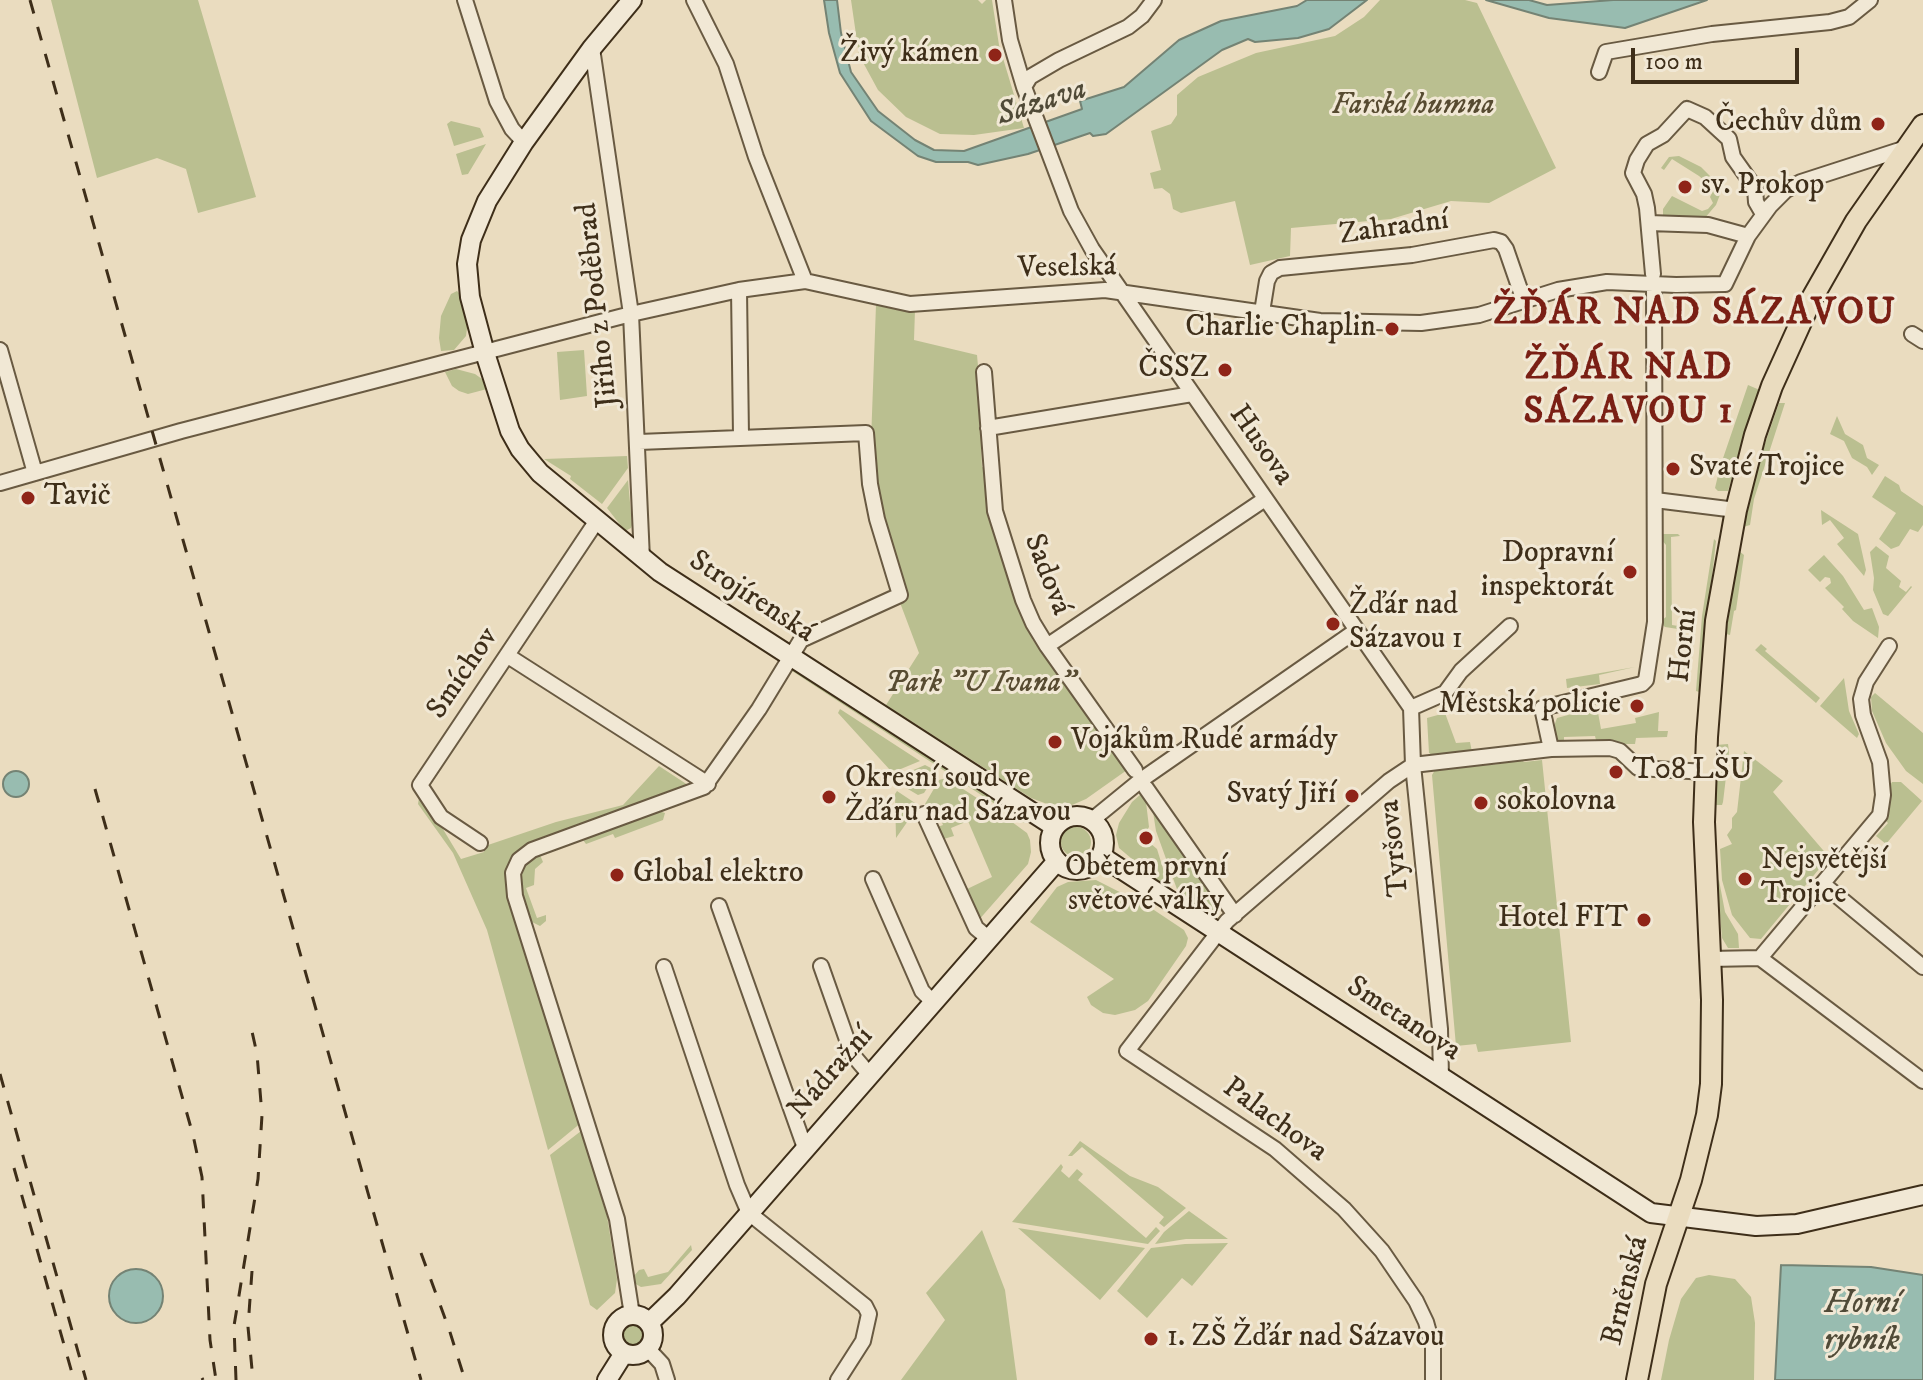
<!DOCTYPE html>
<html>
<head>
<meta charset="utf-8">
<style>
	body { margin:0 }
	#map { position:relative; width:1923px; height:1380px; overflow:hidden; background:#eadcbf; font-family:"IM FELL DW Pica",serif }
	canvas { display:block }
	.scale { position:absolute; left:1631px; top:48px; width:168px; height:36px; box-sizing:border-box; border:4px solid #3e2e19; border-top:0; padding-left:10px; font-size:24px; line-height:28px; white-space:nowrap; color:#3e2e19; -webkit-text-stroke:6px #f1e8d5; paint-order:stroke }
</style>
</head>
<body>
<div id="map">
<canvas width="1923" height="1380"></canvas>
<div class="scale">100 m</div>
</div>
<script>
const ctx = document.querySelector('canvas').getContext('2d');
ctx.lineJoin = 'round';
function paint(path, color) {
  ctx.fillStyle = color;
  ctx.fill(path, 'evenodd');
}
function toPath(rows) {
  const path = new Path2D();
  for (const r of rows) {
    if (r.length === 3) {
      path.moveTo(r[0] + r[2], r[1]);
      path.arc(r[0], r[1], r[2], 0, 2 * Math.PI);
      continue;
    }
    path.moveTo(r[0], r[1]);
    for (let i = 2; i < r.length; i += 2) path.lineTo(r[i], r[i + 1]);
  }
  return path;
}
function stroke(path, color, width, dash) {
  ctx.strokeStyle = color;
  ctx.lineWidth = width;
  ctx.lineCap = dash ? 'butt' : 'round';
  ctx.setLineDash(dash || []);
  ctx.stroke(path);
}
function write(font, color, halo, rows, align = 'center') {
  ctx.font = font + ' "IM FELL DW Pica",serif';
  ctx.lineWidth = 6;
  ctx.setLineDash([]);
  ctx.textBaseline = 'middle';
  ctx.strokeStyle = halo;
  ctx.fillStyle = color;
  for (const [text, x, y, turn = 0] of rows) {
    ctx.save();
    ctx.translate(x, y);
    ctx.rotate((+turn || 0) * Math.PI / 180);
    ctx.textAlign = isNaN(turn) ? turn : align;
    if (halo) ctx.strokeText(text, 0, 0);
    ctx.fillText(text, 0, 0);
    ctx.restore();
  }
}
const green = toPath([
	[51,0,198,0,256,197,198,213,186,169,157,158,97,178],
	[851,0,978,0,982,4,986,0,992,0,999,45,1024,128,974,135,940,134,906,117,878,90,859,55],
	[1380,0,1465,0,1477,3,1556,168,1489,203,1451,201,1391,219,1291,228,1290,256,1250,265,1235,201,1181,213,1173,209,1170,194,1162,188,1154,189,1150,173,1161,170,1151,131,1171,124,1177,115,1177,95,1198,77,1256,53,1335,36,1364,17],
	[451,121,480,128,484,137,454,146,447,124],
	[486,144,468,174,462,175,456,154],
	[1679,156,1701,167,1719,185,1721,192,1716,205,1704,219,1665,218,1663,215,1663,209,1672,196,1702,211,1708,209,1713,203,1710,197,1714,189,1699,176,1672,159,1664,170,1661,168,1669,157],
	[457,291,463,297,468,321,466,336,454,350,441,351,439,338,441,316,451,294],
	[876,305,915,310,914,340,977,355,985,443,981,446,982,467,986,468,993,523,1012,589,1035,636,1032,639,1044,656,1047,654,1127,770,1086,799,1072,805,1058,808,1031,798,886,705,919,653,899,600,871,441],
	[584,350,587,396,560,400,557,352],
	[456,369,475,374,482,379,487,389,468,394,459,391,452,386,445,372],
	[1748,385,1762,391,1758,393,1748,422,1728,491,1718,491,1715,488,1720,467],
	[1779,403,1785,403,1754,499,1750,525,1743,527,1751,484],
	[1837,416,1845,434,1863,445,1867,458,1879,465,1872,475,1867,467,1852,458,1844,441,1830,434],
	[627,456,628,468,602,504,570,479,571,476,544,459],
	[1885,476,1899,485,1901,491,1923,506,1923,525,1918,532,1910,529,1899,546,1891,549,1879,539,1896,513,1872,497],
	[628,480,632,525,631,528,625,531,607,508],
	[1821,510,1858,534,1866,570,1864,576,1837,544,1844,538,1830,520,1822,525],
	[1661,534,1678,534,1680,536,1671,537,1672,625,1678,626,1678,629,1665,627,1660,622,1666,617,1666,545,1660,538],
	[1714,539,1716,541,1699,692,1696,691,1702,616],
	[1876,546,1889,556,1886,568,1901,581,1899,587,1906,592,1911,586,1912,587,1888,616,1883,614,1873,590,1874,578,1870,552],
	[1739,551,1744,555,1736,610,1734,611,1730,635,1726,634],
	[1824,555,1843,576,1864,610,1872,608,1879,627,1878,638,1853,621,1842,609,1844,607,1825,588,1831,583,1830,578,1825,577,1820,582,1808,570],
	[1761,644,1767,649,1765,651,1820,698,1816,703,1755,650],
	[1635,667,1599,675,1600,684,1567,688,1566,679],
	[795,669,1001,800,1027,822,1024,823,792,671],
	[1844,678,1849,711,1859,734,1857,738,1820,706],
	[1875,693,1923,733,1923,784,1906,771,1886,743,1872,711,1871,697],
	[1597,707,1601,729,1636,723,1635,718,1659,712,1658,731,1668,731,1667,737,1636,738,1635,744,1597,744,1595,736,1564,737,1564,744,1561,744,1556,741,1552,732,1557,718],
	[840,709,920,761,896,771,890,770,838,713],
	[1445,713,1456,743,1470,742,1472,752,1434,756,1429,753,1427,718],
	[1728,744,1729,752,1723,802,1722,805,1716,805,1716,745],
	[1744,751,1783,781,1773,792,1829,857,1761,939,1750,938,1732,915,1722,880,1720,849,1732,844,1727,835,1732,828,1732,818,1737,812],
	[1520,758,1524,762,1542,760,1571,1042,1478,1052,1476,1044,1456,1046,1432,775,1435,770,1499,764],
	[925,765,935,770,936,774,924,793,918,795,896,782,897,777],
	[659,766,691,787,510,866,582,1122,548,1150,487,930,453,853,418,804,420,791,461,859,484,852,485,846,556,822,623,805],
	[946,778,997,811,1027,833,1030,840,1031,852,1028,864,977,922,963,891,992,877,968,821,951,828,954,836,940,840,935,828,943,825,935,806,927,808,925,804,939,780],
	[1892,782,1901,782,1922,801,1886,844,1876,836,1888,823,1882,817,1891,801,1888,789],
	[897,791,915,803,917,808,896,838,895,794],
	[1141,794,1145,794,1149,827,1146,832,1139,836,1142,844,1150,843,1157,849,1170,891,1119,848,1116,835,1119,823,1132,802],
	[1151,799,1221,906,1211,912,1212,915,1208,915,1182,898,1178,892,1156,831],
	[659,811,665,813,663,820,615,838,613,834,586,844,583,840,540,855,543,862,535,869,534,885,526,888,537,918,546,915,546,921,540,926,530,921,518,886,521,868,527,861,537,853],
	[1076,842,15],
	[1096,880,1151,908,1184,930,1188,938,1186,946,1148,1001,1135,1010,1115,1015,1103,1013,1091,1005,1087,997,1114,979,1030,922,1057,887,1068,882],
	[1719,880,1725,912,1738,934,1739,948,1728,948,1722,938,1717,881],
	[581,1131,607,1216,617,1279,615,1293,597,1310,590,1305,550,1155],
	[1080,1141,1130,1176,1158,1187,1186,1208,1164,1227,1159,1223,1164,1217,1082,1147,1072,1156,1068,1156],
	[1061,1164,1063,1167,1061,1171,1069,1178,1077,1169,1083,1174,1078,1180,1146,1238,1156,1227,1160,1231,1148,1244,1012,1222],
	[1189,1211,1228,1239,1186,1239,1155,1244,1164,1232],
	[1018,1228,1145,1248,1100,1300],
	[982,1230,1005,1290,1017,1380,901,1380,945,1320,926,1293],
	[1228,1243,1192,1286,1182,1278,1147,1318,1117,1291,1151,1248,1185,1244],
	[691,1245,692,1250,661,1284,641,1287,634,1283,634,1276,639,1270,644,1269,648,1277,668,1272],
	[1709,1275,1735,1279,1751,1297,1755,1323,1754,1380,1661,1380,1669,1340,1681,1299,1696,1278],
	[634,1334,13]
]);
const water = toPath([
	[824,0,837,0,841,33,851,72,878,111,915,140,934,150,964,151,1082,109,1080,101,1124,87,1179,40,1221,21,1297,6,1307,0,1367,0,1329,29,1298,38,1255,42,1248,39,1222,50,1106,134,1093,136,1090,133,1028,154,978,165,968,162,936,162,918,156,871,121,840,73,829,33,824,0],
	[1486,0,1529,0,1547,5,1613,0,1707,0,1625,28,1549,18,1486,0],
	[16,784,13],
	[1781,1265,1871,1267,1923,1275,1923,1380,1775,1380,1781,1265],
	[136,1296,27]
]);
const street = toPath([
	[465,0,497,101,512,129,524,142],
	[694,0,726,64,756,157,805,281],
	[1004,0,1010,40,1024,87,1071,211,1092,249,1411,708,1413,765,1440,1029,1441,1078],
	[592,48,631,314,642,559],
	[1599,72,1606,52,1712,34,1830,22,1849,17,1870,0],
	[1024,87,1030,77,1059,60,1128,27,1142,16,1154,0],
	[1649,223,1708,225,1748,236],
	[1653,274,1647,208,1644,194,1633,173,1637,160,1647,144,1663,135,1687,109,1705,117,1729,139,1733,157,1755,188,1756,202,1763,214],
	[739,290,741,436],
	[1262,312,1267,281,1271,273,1280,268,1412,255,1494,240,1501,242,1506,249,1524,301],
	[1912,334,1923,341],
	[0,350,35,473],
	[984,372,995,511,1023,600,1033,623,1047,646,1135,770],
	[988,428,1192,394],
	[0,483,181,431,631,314,739,290,805,281,910,304,1105,290,1320,321,1421,323,1479,315,1558,290,1607,282,1676,285,1725,284,1748,236,1770,206,1786,190,1801,182,1906,148],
	[1655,500,1736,510],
	[1047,646,1265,499],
	[508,656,708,784],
	[1411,708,1445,693,1461,671,1510,626],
	[1551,749,1542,708,1642,684,1646,680,1655,622,1654,283],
	[1146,788,1235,915],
	[924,814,976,928,988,938],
	[1092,820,1141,780,1357,630],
	[480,843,441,817,420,785,596,522],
	[873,879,922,991,932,1001],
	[1823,884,1923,967],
	[719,906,805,1148],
	[1760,958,1880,815,1883,795,1880,762,1863,715,1861,699,1866,682,1889,646],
	[1760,958,1923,1081],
	[1710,959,1760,958],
	[821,966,852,1054,869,1074],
	[664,967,737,1185,749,1213,865,1306,869,1314,863,1341,838,1380],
	[632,1315,617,1219,515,896,513,873,519,860,532,850,704,787,759,709,801,640,900,595,877,519,870,484,866,433,639,442],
	[648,1349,662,1364,667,1380],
	[1433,1380,1433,1347,1426,1322,1416,1301,1382,1251,1344,1209,1275,1149,1127,1051,1227,921,1389,781,1413,765,1551,749,1610,748,1620,751,1638,768,1706,772]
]);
const secondary = toPath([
	[632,0,592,48,524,142,487,201,471,240,467,264,470,297,485,353,510,431,520,449,540,473,660,572,1055,827],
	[1077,843,27],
	[1101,856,1651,1213,1756,1226,1797,1224,1923,1195],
	[633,1335,20],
	[649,1323,677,1296,1057,861],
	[607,1380,624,1353]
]);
const primary = toPath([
	[1637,1380,1656,1284,1691,1180,1707,1115,1711,1084,1712,1000,1704,822,1707,737,1716,621,1736,510,1755,435,1772,386,1811,300,1856,221,1923,125]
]);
const rail = toPath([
	[30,0,421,1380],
	[95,789,193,1135,202,1177,210,1340,216,1380],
	[0,1074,86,1380],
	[14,1168,74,1380],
	[421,1253,449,1329,465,1380],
	[252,1271,248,1327,253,1380],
	[202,1378,203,1380],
	[236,1380,234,1326,258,1179,262,1115,257,1054,251,1027]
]);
const markers = [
	[995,55,8,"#8f2418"],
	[1878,124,8,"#8f2418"],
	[1685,187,8,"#8f2418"],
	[1392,329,8,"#8f2418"],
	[1225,370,8,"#8f2418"],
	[1673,469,8,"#8f2418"],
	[28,498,8,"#8f2418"],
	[1630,572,8,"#8f2418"],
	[1333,624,8,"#8f2418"],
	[1637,706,8,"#8f2418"],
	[1055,742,8,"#8f2418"],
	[1616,772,8,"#8f2418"],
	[1352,796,8,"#8f2418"],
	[829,797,8,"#8f2418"],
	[1481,803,8,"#8f2418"],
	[1146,838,8,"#8f2418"],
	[617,875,8,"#8f2418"],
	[1745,879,8,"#8f2418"],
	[1644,920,8,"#8f2418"],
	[1151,1339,8,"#8f2418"]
];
const poiNames = [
	["Živý kámen",979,55,"right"],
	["Čechův dům",1862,124,"right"],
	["sv. Prokop",1701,187],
	["Charlie Chaplin",1376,329,"right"],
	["ČSSZ",1209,370,"right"],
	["Svaté Trojice",1689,469],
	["Tavič",44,498],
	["Dopravní",1614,555,"right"],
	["inspektorát",1614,589,"right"],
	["Žďár nad",1349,607],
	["Sázavou 1",1349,641],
	["Městská policie",1621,706,"right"],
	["Vojákům Rudé armády",1071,742],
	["T08 LŠU",1632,772],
	["Okresní soud ve",845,780],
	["Žďáru nad Sázavou",845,814],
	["Svatý Jiří",1336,796,"right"],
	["sokolovna",1497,803],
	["Nejsvětější",1761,862],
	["Trojice",1761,896],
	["Obětem první",1146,869,"center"],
	["světové války",1146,903,"center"],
	["Global elektro",633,875],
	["Hotel FIT",1628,920,"right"],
	["1. ZŠ Žďár nad Sázavou",1167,1339]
];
const parkNames = [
	["Farská humna",1413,107],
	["Park \"U Ivana\"",980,685]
];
const streetNames = [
	["Zahradní",1394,229,-8],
	["Veselská",1067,269,-1],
	["Jiřího z Poděbrad",599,305,-96],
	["Husova",1260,446,55],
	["Sadová",1046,575,69],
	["Strojírenská",751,598,33],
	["Horní",1685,646,-84],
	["Smíchov",464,674,-56],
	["Tyršova",1396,848,-96],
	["Smetanova",1403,1020,33],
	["Nádražní",832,1074,-49],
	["Palachova",1274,1121,36],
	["Brněnská",1627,1291,-76]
];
const waterNames = [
	["Sázava",1042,104,-18],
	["Horní",1862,1305],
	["rybník",1862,1342]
];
const districtNames = [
	["ŽĎÁR NAD SÁZAVOU",1695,315],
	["ŽĎÁR NAD",1629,370],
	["SÁZAVOU 1",1629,414]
];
paint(green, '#babf90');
paint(water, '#98bcb0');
stroke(water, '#748374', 2);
stroke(street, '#695a42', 18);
stroke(secondary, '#3e2e19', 22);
stroke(primary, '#3e2e19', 24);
stroke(street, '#f1e8d5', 14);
stroke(secondary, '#f1e8d5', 18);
stroke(primary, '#eadcbf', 20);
stroke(rail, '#3e2e19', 3, [14, 14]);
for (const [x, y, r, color] of markers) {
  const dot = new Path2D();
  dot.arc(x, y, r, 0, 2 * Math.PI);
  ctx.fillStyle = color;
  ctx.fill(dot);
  stroke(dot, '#f1e8d5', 3);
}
write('30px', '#3e2e19', '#f1e8d5', poiNames, 'left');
write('italic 30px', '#574b31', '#f1e8d5', parkNames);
write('30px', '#3e2e19', '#f1e8d5', streetNames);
write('italic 32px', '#504a37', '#f1e8d5', waterNames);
ctx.letterSpacing = '2px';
write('bold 38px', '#7a1f14', '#f1e8d5', districtNames);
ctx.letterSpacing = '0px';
</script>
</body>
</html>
